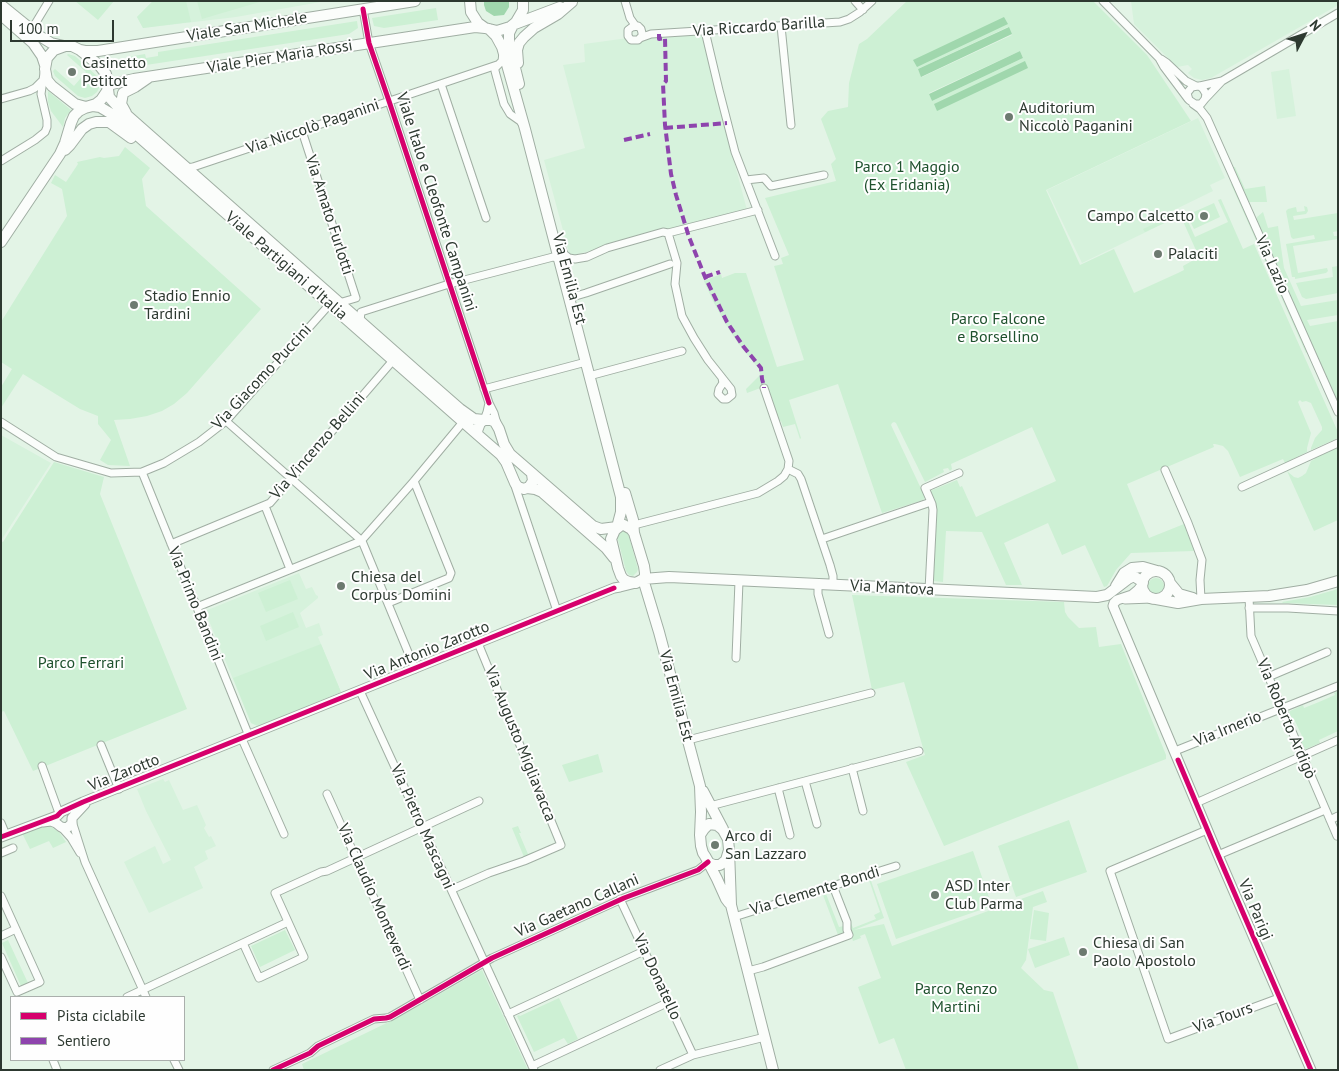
<!DOCTYPE html>
<html>
<head>
<meta charset="utf-8">
<style>
	body { margin:0 }
	#map { position:relative; width:1339px; height:1071px; overflow:hidden; background:#e3f4e6; font-family:"PT Sans",sans-serif }
	canvas { display:block }
	.frame { position:absolute; inset:0; border:2px solid #2d3930; pointer-events:none }
	.legend { position:absolute; left:10px; top:996px; width:175px; height:65px; box-sizing:border-box; background:#fefefe; border:1px solid #aaafac; margin:0; padding:6px 9px; list-style:none; font-size:15px; color:#2d3930 }
	.legend li { display:flex; align-items:center; gap:10px; height:25px }
	.legend b { width:25px; border:1px solid #aaafac }
	.north { position:absolute; left:1279px; top:10px; width:50px; height:50px; -webkit-text-stroke:4px #fefefe; paint-order:stroke; rotate:50deg; font-size:14px; font-weight:700; line-height:20px; text-align:center; color:#2d3930 }
	.north::after { content:''; display:block; margin:auto; width:18px; height:22px; background:#2d3930; clip-path:polygon(50% 0,100% 100%,50% 72%,0 100%) }
	.scale { position:absolute; left:10px; top:20px; width:104px; height:22px; box-sizing:border-box; border:2px solid #2d3930; border-top:0; padding-left:6px; font-size:15px; line-height:18px; white-space:nowrap; color:#2d3930; -webkit-text-stroke:4px #fefefe; paint-order:stroke }
</style>
</head>
<body>
<div id="map">
<canvas width="1339" height="1071"></canvas>
<div class="frame"></div>
<ul class="legend">
<li><b style="height:6px;background:#d6006c"></b>Pista ciclabile</li>
<li><b style="height:6px;background:#8e44ad"></b>Sentiero</li>
</ul>
<div class="north">N</div>
<div class="scale">100 m</div>
</div>
<script>
const ctx = document.querySelector('canvas').getContext('2d');
ctx.lineJoin = 'round';
function paint(path, color) {
  ctx.fillStyle = color;
  ctx.fill(path, 'evenodd');
}
function toPath(rows) {
  const path = new Path2D();
  for (const r of rows) {
    if (r.length === 3) {
      path.moveTo(r[0] + r[2], r[1]);
      path.arc(r[0], r[1], r[2], 0, 2 * Math.PI);
      continue;
    }
    path.moveTo(r[0], r[1]);
    for (let i = 2; i < r.length; i += 2) path.lineTo(r[i], r[i + 1]);
  }
  return path;
}
function stroke(path, color, width, dash) {
  ctx.strokeStyle = color;
  ctx.lineWidth = width;
  ctx.lineCap = dash ? 'butt' : 'round';
  ctx.setLineDash(dash || []);
  ctx.stroke(path);
}
function write(font, color, halo, rows, align = 'center') {
  ctx.font = font + ' "PT Sans",sans-serif';
  ctx.lineWidth = 4;
  ctx.setLineDash([]);
  ctx.textBaseline = 'middle';
  ctx.strokeStyle = halo;
  ctx.fillStyle = color;
  for (const [text, x, y, turn = 0] of rows) {
    ctx.save();
    ctx.translate(x, y);
    ctx.rotate((+turn || 0) * Math.PI / 180);
    ctx.textAlign = isNaN(turn) ? turn : align;
    if (halo) ctx.strokeText(text, 0, 0);
    ctx.fillText(text, 0, 0);
    ctx.restore();
  }
}
const built = toPath([
	[153,1,326,1,236,17,143,28,137,17],
	[1131,1,1337,1,1338,5,1211,78,1202,80,1194,78,1189,74,1188,73,1192,69,1188,65,1177,67,1134,24],
	[704,34,723,120,747,210,570,256,544,160,585,148,563,65,585,62,584,44,650,35],
	[1289,69,1296,116,1277,119,1271,72],
	[1198,118,1225,178,1210,185,1213,191,1172,211,1175,218,1082,263,1047,190],
	[1,435,51,463,2,539,1,539],
	[299,573,306,589,312,587,316,595,318,596,318,598,300,613,306,628,319,623,323,635,318,637,341,692,258,726,251,723,205,611],
	[163,779,165,782,169,780,183,810,197,805,206,825,204,828,209,837,211,836,216,846,205,851,208,859,194,867,203,888,149,913,124,862,155,846,163,864,171,860,146,811,137,789]
]);
const green = toPath([
	[75,1,114,1,98,20],
	[153,1,186,1,191,22,143,28,137,17],
	[197,1,263,1,202,19],
	[907,1,1093,1,1147,55,1191,121,1046,190,1080,265,1114,249,1134,293,1178,273,1184,270,1183,266,1199,257,1182,219,1186,217,1195,237,1228,222,1218,200,1221,199,1243,249,1254,244,1338,432,1338,438,1311,450,1311,448,1315,438,1322,430,1322,427,1311,403,1306,401,1302,402,1300,400,1298,402,1311,433,1307,448,1307,452,1285,463,1283,459,1240,477,1228,451,1223,446,1215,444,1213,444,1214,447,1127,484,1149,538,1184,524,1194,551,1131,553,1116,570,1107,586,1104,587,1085,545,1062,555,1048,523,1004,543,1022,585,1006,585,982,532,946,531,943,582,933,581,937,511,936,504,930,491,957,480,960,487,962,486,976,517,1056,481,1032,427,951,464,952,469,950,471,948,468,943,469,944,472,925,482,896,423,894,422,892,423,891,425,925,497,923,500,882,513,838,384,789,400,801,438,800,439,795,424,783,427,781,421,778,422,766,386,747,393,746,389,760,375,759,369,738,343,725,323,713,301,704,281,721,274,722,278,735,273,746,273,777,367,804,360,774,266,783,264,781,258,789,255,765,198,836,181,831,164,836,159,821,119,828,111,848,107,849,83,859,44,867,39],
	[1008,27,1012,35,922,77,918,69],
	[1020,51,1023,58,932,101,929,93],
	[436,8,438,20,384,28,374,26,372,18],
	[357,21,358,28,349,34,133,67,131,59,128,57,145,54,146,58,158,56,158,52],
	[68,54,75,56,97,76,99,81,99,88,97,92,92,96,85,98,78,96,55,76,53,71,55,69,74,86,86,72,67,55],
	[48,91,71,110,65,118,63,127,51,111,48,102],
	[125,147,150,168,142,179,146,206,261,309,187,393,174,404,162,411,147,416,130,419,114,420,130,466,108,465,100,460,111,440,98,424,98,416,80,409,23,374,1,408,1,387,12,369,1,362,1,322,67,216,62,189,51,183,55,175,66,182,78,164,77,162,100,157,104,158,119,156],
	[1233,167,1235,167,1245,189,1265,186,1267,202,1249,202],
	[1231,184,1232,184,1307,353,1306,353],
	[1214,203,1220,217,1194,229,1187,215],
	[1304,206,1307,207,1308,211,1306,214,1293,216,1294,220,1338,213,1338,231,1333,232,1334,236,1338,236,1338,239,1293,246,1298,273,1327,268,1328,271,1326,273,1295,279,1295,277,1292,277,1286,244,1315,239,1314,235,1293,239,1291,237,1286,211,1288,209,1296,207,1297,212,1305,211],
	[1172,211,1175,218,1145,232,1143,229,1156,223,1154,219],
	[1263,212,1268,228,1278,226,1284,268,1301,306,1338,300,1338,315,1307,320,1310,326,1338,321,1338,404,1256,220,1257,217],
	[1338,266,1338,293,1306,299,1302,297,1296,283,1333,277,1332,267],
	[1338,447,1338,520,1314,531,1287,471,1294,477,1298,478,1302,476,1306,473,1311,461,1315,459,1314,458],
	[54,462,104,477,100,494,187,709,33,771,4,711,1,712,1,541,3,542],
	[624,530,628,533,638,569,637,572,633,576,629,575,626,571,617,536,618,533],
	[1156,586,8],
	[290,580,298,599,266,612,258,593],
	[1338,589,1338,605,1283,603,1282,602,1310,597],
	[852,595,1064,602,1065,612,1068,617,1079,628,1096,627,1099,647,1121,644,1166,755,1166,759,944,846,906,762,925,755,904,682,872,690],
	[293,612,299,627,266,641,260,626],
	[321,644,341,692,258,726,251,723,233,678],
	[1338,691,1338,731,1319,740,1320,743,1306,749,1304,748,1300,738,1302,736,1295,721,1293,722,1289,713,1290,711,1303,705,1304,708,1319,702,1335,695,1334,693],
	[598,754,603,772,569,782,562,765],
	[1069,820,1087,872,1016,897,998,846],
	[43,825,50,826,59,832,66,842,53,848,49,841,30,849,22,833],
	[518,826,521,833,519,833,528,854,533,852,533,853,524,857,512,828],
	[973,851,992,906,896,939,877,884],
	[870,878,884,918,854,930,884,924,892,946,1043,891,1047,902,1033,907,1026,960,1021,968,1044,990,1053,992,1079,1070,906,1070,894,1038,879,1044,858,987,881,978,865,934,860,936,861,938,853,941,849,929,850,924,851,923,853,928,876,919,874,915,880,912,869,880,863,882,862,881],
	[830,891,831,892,826,894,839,927,844,926,844,933,838,935,823,895,818,896,818,895],
	[1034,910,1049,913,1046,941,1030,939],
	[285,930,295,950,260,967,251,946],
	[1064,937,1070,955,1035,968,1028,949],
	[8,940,28,983,21,986,2,943],
	[482,970,528,1070,304,1070,302,1064,399,1017],
	[559,998,578,1039,568,1044,564,1038,534,1052,517,1016,519,1015,520,1016]
]);
const water = toPath([
	[484,1,509,1,509,7,504,15,494,16,486,11,484,5],
	[1004,17,1008,24,917,67,913,60],
	[1009,27,1012,34,921,77,918,69],
	[1020,51,1023,58,932,101,929,94],
	[1025,61,1028,68,937,111,934,104]
]);
const minor = toPath([
	[625,1,630,18,635,25,639,27,641,29,642,33,642,36,638,40,631,40,628,36,628,30,632,27,638,26],
	[855,1,863,10],
	[1103,1,1159,58,1164,67,1188,99],
	[363,9,369,43,389,101,489,403],
	[26,26,30,27,35,24,49,1],
	[781,26,791,125],
	[705,31,719,90,735,152,775,256],
	[640,38,651,34,840,22,849,19,860,12,872,1],
	[503,53,502,61,495,68,495,71,504,104,510,114,520,121,523,125],
	[1161,59,1167,63,1186,81,1196,86,1199,86,1201,87,1203,89,1206,94,1205,99,1201,104,1195,104,1189,100,1187,93,1192,87,1198,86],
	[441,84,486,218],
	[1200,86,1222,81,1338,13],
	[1,99,29,91,35,88,42,81],
	[1205,99,1222,81],
	[1193,104,1200,109,1207,118,1338,412],
	[302,131,356,298,339,303],
	[1,161,35,140,45,132,47,127,47,120,41,94,44,73],
	[186,168,193,167,497,65],
	[746,180,764,178,771,186,824,175],
	[668,233,677,263,675,284,682,316,694,338,708,360,731,389,732,395,727,399,723,399,718,394,719,389,723,383,722,378],
	[562,249,564,254,569,258,575,259,587,257,607,248,663,232,668,233,758,210],
	[569,298,586,293,670,264],
	[360,321,361,312,449,284,553,257,557,258,559,261],
	[589,376,682,351],
	[484,389,586,362],
	[484,420,487,412,489,403,494,413,497,424],
	[226,421,362,541,415,669],
	[1,422,56,457,111,473,142,472,164,463,199,442,226,421,329,305],
	[788,469,798,474,801,479,830,565,833,576,833,585],
	[1165,470,1188,523,1202,560,1200,580,1201,599],
	[142,472,249,736],
	[515,486,557,611],
	[1242,487,1338,443],
	[265,506,290,569],
	[634,525,758,493,778,481,784,476,788,469,789,461,764,388],
	[822,539,931,502],
	[171,544,270,503,396,357],
	[818,584,818,594,829,634],
	[929,590,933,510,932,504,925,488,959,473],
	[1249,598,1251,636,1337,836],
	[388,603,449,578,451,573,414,481],
	[197,607,361,541,414,481,463,422],
	[1249,608,1288,608,1338,611],
	[736,658,739,581],
	[1268,677,1327,652],
	[360,691,534,1070],
	[242,739,284,834],
	[688,740,871,693],
	[101,745,119,789],
	[1175,751,1338,686],
	[42,766,59,813],
	[852,768,863,811],
	[805,781,817,824],
	[778,788,790,835],
	[327,794,420,1000],
	[1196,803,1338,740],
	[710,806,919,751],
	[1330,820,1338,816],
	[72,821,85,862,146,997],
	[1,823,6,835],
	[61,827,71,838,80,853],
	[1207,830,1110,871,1168,1039,1279,998],
	[1,853,13,848],
	[1218,855,1325,810],
	[449,886,451,888,455,888,489,873,524,861,561,845,478,643],
	[1,896,40,982,17,992,1,957],
	[620,899,693,1055],
	[734,917,896,866],
	[1,936,16,929],
	[243,943,259,978,304,957,275,893,321,872,327,871,479,801],
	[748,971,763,967,849,935,847,930,847,922,833,886],
	[127,997,288,922],
	[508,1014,644,951],
	[53,1060,57,1070],
	[174,1060,179,1070],
	[532,1066,669,1002],
	[273,1070,310,1053,318,1046,374,1019,386,1018,390,1017,492,958,624,898,698,870,708,862],
	[660,1070,693,1055,765,1037]
]);
const tertiary = toPath([
	[1143,584,1138,590,1132,595,1117,600,1114,603,1113,606,1218,855,1311,1070],
	[1125,599,1152,598],
	[43,822,51,821,56,823,61,827,67,828,72,823,72,818,85,804],
	[1,837,57,816,61,812,83,802,614,588,620,587,636,583]
]);
const secondary = toPath([
	[470,1,471,12,478,23,485,28,497,31,510,27,516,22,523,10,523,1],
	[1,5,38,35,51,43,64,46],
	[1,15,33,43,42,56,45,65],
	[515,24,560,7],
	[513,25,509,33,509,44,519,84],
	[489,29,496,36,502,47,525,129,621,497,621,512,617,527,601,529,593,526,510,454,504,444,499,429,495,422,491,420,484,420,480,423,477,431,478,435,501,455,506,462,515,483,518,487,524,489,529,487,533,481,532,474],
	[65,46,72,46,80,50,99,65,106,74,108,84,107,91,101,100,96,104,86,107,75,104,52,86,47,80,45,69,47,58,54,50,65,46],
	[80,50,85,51,98,51,415,1],
	[518,63,517,50,519,43,524,37,534,28,558,14,572,2],
	[126,113,121,104,123,93,135,87,148,78],
	[65,150,70,145,82,129,89,124,96,122,109,122,131,138],
	[1,242,60,154,65,143,71,123,74,116,79,111,85,108,93,106,100,107,110,113,121,121,478,435],
	[484,420,474,419,460,409,420,374,120,109,109,97,108,89,108,86,112,84,134,79,475,27,485,28],
	[527,488,535,489,542,492,606,548,614,558],
	[625,493,633,520,634,533],
	[624,525,631,529,634,533,644,566,645,573,645,576,643,579,636,583,629,582,624,580,621,576,618,568,612,543,611,539,615,530,620,526,624,525],
	[1156,585,14],
	[1170,583,1179,594,1193,598],
	[1116,586,1124,573,1132,568,1143,567,1157,571],
	[1156,599,1178,603,1201,599,1269,596,1307,590,1338,581],
	[703,791,723,829],
	[700,835,701,812,700,786,659,632,643,579,669,577,1097,597,1107,595,1128,579,1132,577,1135,577,1143,582],
	[729,850,731,905,773,1070],
	[705,856,709,863,714,865,720,865,726,860,729,850,728,839,723,830,717,825,709,824,704,829,700,835,701,846,703,853,705,856,717,879,726,899,729,903]
]);
const quiet = toPath([
	[659,34,659,39,665,38,666,81,663,84,665,125,671,174,676,195,689,237,705,277,727,322,743,346,761,368,762,379,764,386,764,388],
	[665,128,727,123],
	[624,140,650,134],
	[705,277,720,272]
]);
const cycleway = toPath([
	[363,9,369,43,389,101,489,403],
	[1178,760,1218,855,1311,1070],
	[1,837,57,816,61,812,83,802,614,588],
	[273,1070,310,1053,318,1046,374,1019,386,1018,390,1017,492,958,624,898,698,870,708,862]
]);
const markers = [
	[72,72,5,"#6d7a70"],
	[1009,117,5,"#6d7a70"],
	[1204,216,5,"#6d7a70"],
	[1158,254,5,"#6d7a70"],
	[134,305,5,"#6d7a70"],
	[341,586,5,"#6d7a70"],
	[715,845,5,"#6d7a70"],
	[935,895,5,"#6d7a70"],
	[1083,952,5,"#6d7a70"]
];
const streetNames = [
	["Viale San Michele",247,27,-9],
	["Via Riccardo Barilla",759,27,-4],
	["Viale Pier Maria Rossi",280,57,-9],
	["Via Niccolò Paganini",313,127,-19],
	["Viale Italo e Cleofonte Campanini",436,202,72],
	["Via Amato Furlotti",329,215,72],
	["Via Lazio",1272,265,66],
	["Viale Partigiani d'Italia",286,266,41],
	["Via Emilia Est",569,279,75],
	["Via Giacomo Puccini",262,377,-47],
	["Via Vincenzo Bellini",318,446,-49],
	["Via Mantova",892,588,3],
	["Via Primo Bandini",195,604,68],
	["Via Antonio Zarotto",427,651,-22],
	["Via Emilia Est",676,696,75],
	["Via Roberto Ardigò",1286,719,67],
	["Via Irnerio",1228,729,-22],
	["Via Augusto Migliavacca",520,744,68],
	["Via Zarotto",124,773,-22],
	["Via Pietro Mascagni",422,827,66],
	["Via Clemente Bondi",815,891,-17],
	["Via Claudio Monteverdi",374,897,66],
	["Via Gaetano Callani",577,906,-24],
	["Via Parigi",1255,910,67],
	["Via Donatello",657,977,65],
	["Via Tours",1223,1018,-20]
];
const poiNames = [
	["Casinetto",82,63],
	["Petitot",82,81],
	["Auditorium",1019,108],
	["Niccolò Paganini",1019,126],
	["Campo Calcetto",1194,216,"right"],
	["Palaciti",1168,254],
	["Stadio Ennio",144,296],
	["Tardini",144,314],
	["Chiesa del",351,577],
	["Corpus Domini",351,595],
	["Arco di",725,836],
	["San Lazzaro",725,854],
	["ASD Inter",945,886],
	["Club Parma",945,904],
	["Chiesa di San",1093,943],
	["Paolo Apostolo",1093,961]
];
const parkNames = [
	["Parco 1 Maggio",907,167],
	["(Ex Eridania)",907,185],
	["Parco Falcone",998,319],
	["e Borsellino",998,337],
	["Parco Ferrari",81,663],
	["Parco Renzo",956,989],
	["Martini",956,1007]
];
paint(built, '#d6f2dc');
paint(green, '#cdf0d4');
paint(water, '#a0d7ad');
stroke(minor, '#a0aea3', 9);
stroke(tertiary, '#a0aea3', 11);
stroke(secondary, '#a0aea3', 12);
stroke(minor, '#fbfdfb', 7);
stroke(tertiary, '#fbfdfb', 9);
stroke(secondary, '#fbfdfb', 10);
stroke(quiet, '#8e44ad', 4, [8, 4]);
stroke(cycleway, '#d6006c', 5);
for (const [x, y, r, color] of markers) {
  const dot = new Path2D();
  dot.arc(x, y, r, 0, 2 * Math.PI);
  ctx.fillStyle = color;
  ctx.fill(dot);
  stroke(dot, '#fefefe', 2);
}
write('16px', '#2d3930', '#fefefe', streetNames);
write('16px', '#2d3930', '#fefefe', poiNames, 'left');
write('16px', '#1e512d', '#fefefe', parkNames);
</script>
</body>
</html>
